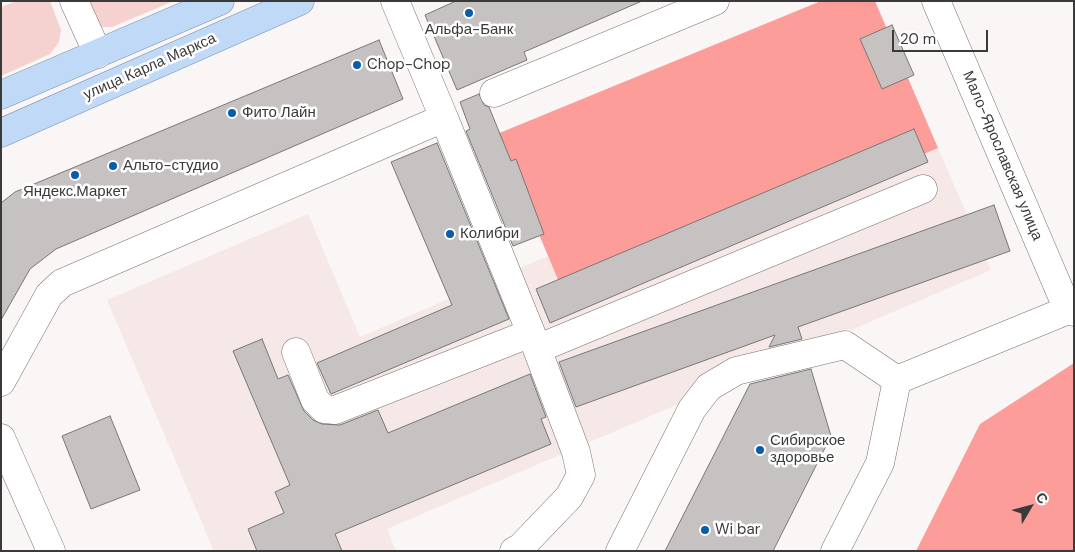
<!DOCTYPE html>
<html>
<head>
<meta charset="utf-8">
<style>
	body { margin:0 }
	#map { position:relative; width:1075px; height:552px; overflow:hidden; background:#faf6f5; font-family:"DM Sans",sans-serif }
	canvas { display:block }
	.frame { position:absolute; inset:0; border:2px solid #3b3a3a; pointer-events:none }
	.north { position:absolute; left:1005px; top:482px; width:50px; height:50px; -webkit-text-stroke:4px #fff; paint-order:stroke; rotate:53deg; font-size:14px; font-weight:700; line-height:20px; text-align:center; color:#3b3a3a }
	.north::after { content:''; display:block; margin:auto; width:18px; height:22px; background:#3b3a3a; clip-path:polygon(50% 0,100% 100%,50% 72%,0 100%) }
	.scale { position:absolute; left:892px; top:30px; width:96px; height:22px; box-sizing:border-box; border:2px solid #3b3a3a; border-top:0; padding-left:6px; font-size:15px; line-height:18px; white-space:nowrap; color:#3b3a3a; -webkit-text-stroke:4px #fff; paint-order:stroke }
</style>
</head>
<body>
<div id="map">
<canvas width="1075" height="552"></canvas>
<div class="frame"></div>
<div class="north">С</div>
<div class="scale">20 m</div>
</div>
<script>
const ctx = document.querySelector('canvas').getContext('2d');
ctx.lineJoin = 'round';
function paint(path, color) {
  ctx.fillStyle = color;
  ctx.fill(path, 'evenodd');
}
function toPath(rows) {
  const path = new Path2D();
  for (const r of rows) {
    path.moveTo(r[0], r[1]);
    for (let i = 2; i < r.length; i += 2) path.lineTo(r[i], r[i + 1]);
  }
  return path;
}
function stroke(path, color, width, dash) {
  ctx.strokeStyle = color;
  ctx.lineWidth = width;
  ctx.lineCap = dash ? 'butt' : 'round';
  ctx.setLineDash(dash || []);
  ctx.stroke(path);
}
function write(font, color, halo, rows, align = 'center') {
  ctx.font = font + ' "DM Sans",sans-serif';
  ctx.lineWidth = 5;
  ctx.setLineDash([]);
  ctx.textBaseline = 'middle';
  ctx.strokeStyle = halo;
  ctx.fillStyle = color;
  for (const [text, x, y, turn = 0] of rows) {
    ctx.save();
    ctx.translate(x, y);
    ctx.rotate((+turn || 0) * Math.PI / 180);
    ctx.textAlign = isNaN(turn) ? turn : align;
    if (halo) ctx.strokeText(text, 0, 0);
    ctx.fillText(text, 0, 0);
    ctx.restore();
  }
}
const built = toPath([
	[938,148,991,270,387,529,396,551,214,551,107,300,308,214,360,337,548,256,569,306]
]);
const green = toPath([
	[17,1,50,1,61,30,59,42,50,54,1,76,1,7],
	[85,1,174,1,112,27,101,27]
]);
const forest = toPath([
	[821,1,875,1,938,148,569,306,497,134],
	[1074,363,1074,551,916,551,980,424]
]);
const building = toPath([
	[456,1,642,1,524,52,527,60,457,90,425,15,456,1],
	[892,25,914,75,882,89,860,39,892,25],
	[379,40,403,99,56,249,30,269,1,320,1,203,15,192,379,40],
	[479,94,484,105,489,107,511,161,516,159,544,234,513,246,466,131,470,129,460,102,479,94],
	[914,129,928,162,550,323,536,289,914,129],
	[437,143,509,319,331,394,317,363,452,305,391,162,437,143],
	[994,205,1010,251,798,327,802,339,769,347,775,335,576,407,559,362,994,205],
	[262,339,278,379,288,375,304,411,313,420,322,424,340,425,378,410,388,433,530,374,546,417,541,419,551,444,335,534,342,551,257,551,248,529,284,513,275,492,290,485,233,351,262,339],
	[811,369,831,436,773,551,665,551,750,384,811,369],
	[110,416,140,490,91,509,62,436,110,416]
]);
const minor = toPath([
	[74,1,98,54],
	[395,1,444,118],
	[936,1,1068,310],
	[494,93,715,1],
	[537,349,923,189],
	[296,352,315,400,324,409,335,410,531,333],
	[1,382,49,295,62,283,444,118,531,333,576,452,581,475,569,497,520,548,514,551],
	[1,438,51,551],
	[620,551,692,409,709,387,736,371,845,345,897,380,1068,310,1074,312],
	[835,551,880,463,897,380]
]);
const major = toPath([
	[1,95,220,1],
	[1,133,300,1]
]);
const markers = [
	[469,13,5,"#055dab"],
	[357,65,5,"#055dab"],
	[232,113,5,"#055dab"],
	[113,166,5,"#055dab"],
	[75,175,5,"#055dab"],
	[450,234,5,"#055dab"],
	[760,450,5,"#055dab"],
	[705,530,5,"#055dab"]
];
const poiNames = [
	["Альфа-Банк",469,30,"center"],
	["Chop-Chop",367,65],
	["Фито Лайн",242,113],
	["Альто-студио",123,166],
	["Яндекс.Маркет",75,192,"center"],
	["Колибри",460,234],
	["Сибирское",770,441],
	["здоровье",770,458],
	["Wi bar",715,530]
];
const streetNames = [
	["улица Карла Маркса",150,67,-24],
	["Мало-Ярославская улица",1002,156,67]
];
paint(built, '#f5e8e7');
paint(green, '#f5d1cf');
paint(forest, '#fc9d99');
paint(building, '#c6c2c2');
stroke(building, '#7a7777', 1);
stroke(minor, '#767372', 29);
stroke(major, '#7691b2', 29);
stroke(minor, '#fff', 28);
stroke(major, '#bfd9f7', 28);
for (const [x, y, r, color] of markers) {
  const dot = new Path2D();
  dot.arc(x, y, r, 0, 2 * Math.PI);
  ctx.fillStyle = color;
  ctx.fill(dot);
  stroke(dot, '#fff', 2);
}
write('15px', '#3b3a3a', '#fff', poiNames, 'left');
write('15px', '#3b3a3a', '#fff', streetNames);
</script>
</body>
</html>
